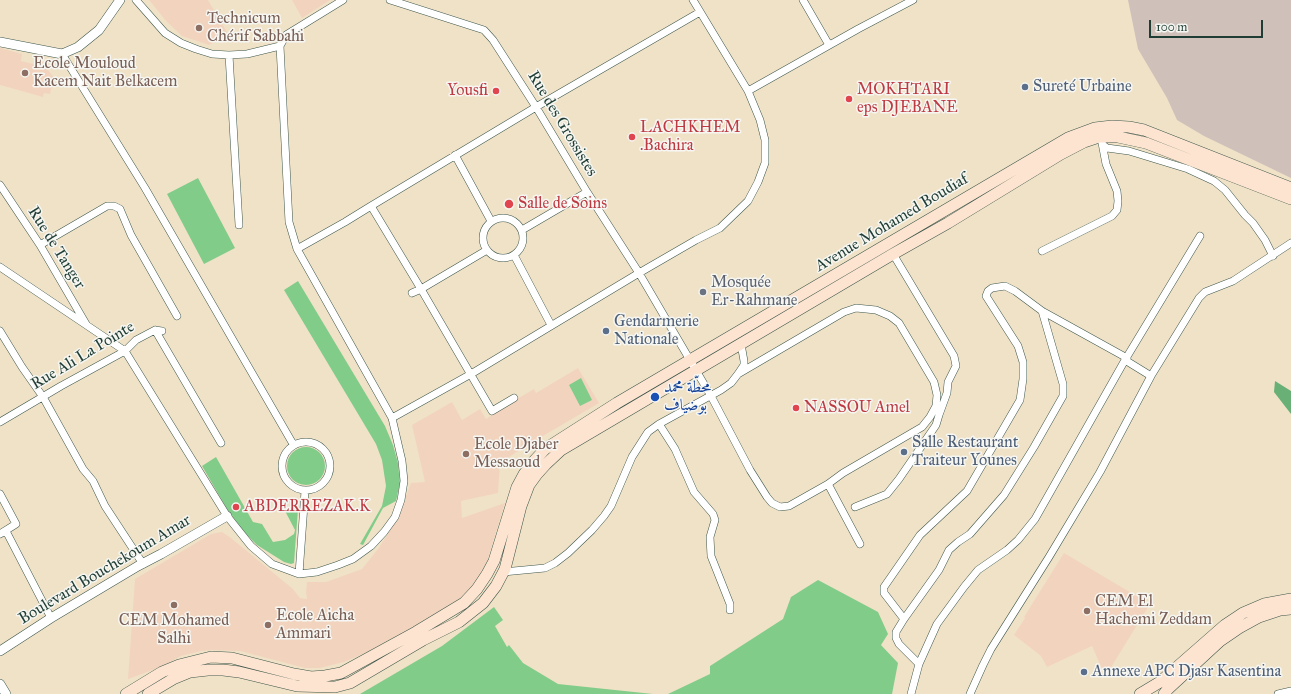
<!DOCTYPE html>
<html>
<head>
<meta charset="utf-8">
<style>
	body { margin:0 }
	#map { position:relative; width:1291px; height:694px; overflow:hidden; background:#f0e2c7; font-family:"IM FELL Great Primer",serif }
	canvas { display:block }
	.scale { position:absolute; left:1149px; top:20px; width:114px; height:18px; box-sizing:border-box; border:2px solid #1f3d34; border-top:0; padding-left:5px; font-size:12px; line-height:14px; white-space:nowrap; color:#1f3d34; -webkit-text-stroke:3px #f6f6f2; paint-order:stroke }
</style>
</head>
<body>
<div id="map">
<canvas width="1291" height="694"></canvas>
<div class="scale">100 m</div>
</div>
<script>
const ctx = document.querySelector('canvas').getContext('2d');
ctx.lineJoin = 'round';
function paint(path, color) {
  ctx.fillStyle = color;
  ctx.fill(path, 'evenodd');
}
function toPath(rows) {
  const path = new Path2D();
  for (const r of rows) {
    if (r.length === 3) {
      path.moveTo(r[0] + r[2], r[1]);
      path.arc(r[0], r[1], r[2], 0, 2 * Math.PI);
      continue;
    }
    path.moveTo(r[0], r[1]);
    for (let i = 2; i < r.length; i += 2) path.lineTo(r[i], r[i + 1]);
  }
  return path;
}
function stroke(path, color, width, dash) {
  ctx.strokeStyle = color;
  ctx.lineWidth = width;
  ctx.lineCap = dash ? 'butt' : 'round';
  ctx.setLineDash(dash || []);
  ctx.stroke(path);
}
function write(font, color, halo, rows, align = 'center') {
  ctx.font = font + ' "IM FELL Great Primer",Amiri,serif';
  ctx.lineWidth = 3;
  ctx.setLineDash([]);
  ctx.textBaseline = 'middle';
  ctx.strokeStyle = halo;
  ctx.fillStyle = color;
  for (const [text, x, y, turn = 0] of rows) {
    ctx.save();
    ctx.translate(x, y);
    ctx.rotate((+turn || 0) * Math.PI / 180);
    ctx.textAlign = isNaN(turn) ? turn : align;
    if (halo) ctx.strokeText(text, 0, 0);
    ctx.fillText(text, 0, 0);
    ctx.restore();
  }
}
const built = toPath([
	[149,0,208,0,228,34,209,45,182,36,166,21],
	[292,0,330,0,302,18],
	[0,48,22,54,21,61,46,67,54,78,50,94,44,93,43,97,0,85],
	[578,368,599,403,526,446,500,463,498,493,461,501,462,518,505,503,482,578,470,592,410,634,344,662,320,668,305,668,240,651,212,650,201,651,181,656,161,667,128,679,135,579,211,534,222,532,231,538,293,589,300,598,307,599,306,592,307,582,326,582,362,569,378,549,396,521,411,483,425,482,412,425,452,402,462,420,480,409,486,419,505,406,534,389,536,393],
	[1064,553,1150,604,1110,669,1103,671,1092,646,1047,667,1041,656,1014,635,1025,618,1024,617]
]);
const industrial = toPath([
	[1128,0,1291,0,1291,178,1204,136,1177,120,1167,98,1138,49]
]);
const green = toPath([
	[198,178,235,248,204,264,167,194],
	[298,281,385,426,393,445,398,463,400,483,396,501,383,508,363,545,360,544,382,506,386,486,382,460,376,444,284,290],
	[581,378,592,400,580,406,569,385],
	[306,466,19],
	[216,457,253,522,262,524,273,542,285,540,294,534,295,530,284,509,293,512,298,509,294,563,291,564,284,562,257,545,244,532,227,509,202,466],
	[818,580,878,612,888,634,881,645,898,663,892,694,668,694,710,674,710,666,783,619,791,597],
	[494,607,503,620,495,626,507,647,509,645,523,663,558,684,653,694,360,694,442,646]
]);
const forest = toPath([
	[1275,381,1291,391,1291,414,1274,392]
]);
const minor = toPath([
	[136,0,165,33,181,43,196,49,212,54,229,55,247,54,280,46],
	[390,0,484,30,493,40,536,107,587,192,639,273,711,396,750,470,767,497,772,503,780,507,789,506,828,484,860,544],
	[803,0,829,45],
	[62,54,145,188,293,444],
	[229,55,239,225],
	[748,91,858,29,913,0],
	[1098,134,1103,145,1107,148,1129,151,1188,169,1214,181,1225,190,1245,215,1253,223,1265,240,1273,256],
	[455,155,491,221],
	[0,185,40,245,86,324],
	[371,206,421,289,492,411,514,398],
	[503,238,20],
	[522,230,587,192],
	[40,245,107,206,114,206,120,209,131,235,177,316],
	[297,249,345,222,371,206,536,107,700,12],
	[1042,251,1112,216,1117,210,1118,201,1117,191,1106,164,1102,143],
	[514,255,551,325],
	[0,267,125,351,227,516,251,546,272,564,299,574,317,572,338,565,353,559,371,546,384,532,395,517,401,500,404,481,402,461,392,418,297,249,289,222,280,46,286,35,343,0],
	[412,293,421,289,487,250],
	[155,330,221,443],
	[0,331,22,367,43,397,83,469,93,481,105,506,143,564],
	[1125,360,1151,376],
	[738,374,844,312,856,308,876,310,890,316,899,323,934,382,937,395,936,406,930,417,922,427,843,473,828,484],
	[392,418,471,374,639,273,696,240,720,228,748,201,758,182,765,163,765,140,760,120,748,91,693,0],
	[0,422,61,386,125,351,136,340,155,330,162,331],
	[659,424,675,449,694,492,713,514,715,520,710,537,711,556,730,604,730,610],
	[306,466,24],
	[0,494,16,524,0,534],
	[855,507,887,494,899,479,936,425,939,415,947,393,948,382,956,366,954,356,893,254],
	[6,531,51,618],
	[503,572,545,568,555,563,568,553,592,530,604,516,611,506,632,457,648,432,659,424,721,390,731,383,738,374,744,365,744,361,741,344],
	[299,574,305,491],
	[904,619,884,593,884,587,920,535,967,491,1020,400,1023,379,1023,362,1018,346,986,296,988,291,992,288,1005,286,1015,291,1042,311,1127,358],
	[919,664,899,644,896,638,896,632,904,619,939,570,949,550,958,542,970,534,1004,495,1034,447,1063,396,1063,384,1042,311],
	[911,694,919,664,937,624,964,587,978,570,1007,550,1018,540,1035,519,1125,360,1200,236],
	[970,694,983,665,991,649,1049,557,1100,472,1151,376,1199,298,1205,292,1233,281,1291,243],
	[1278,694,1291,691]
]);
const tertiary = toPath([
	[0,42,62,54,78,47,99,30,120,0],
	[0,651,51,618,138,566,161,554,227,516],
	[0,684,6,694]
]);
const secondary = toPath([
	[126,694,162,672,179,665,211,657,232,658,294,674,311,677,325,676,341,673,416,632,464,603,477,589,487,574,494,561,517,487,524,474,534,461,545,449,617,403,1068,138,1095,128,1112,126,1129,127,1144,130,1291,188],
	[148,694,173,679,190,672,208,670,223,670,239,672,297,686,335,687,350,683,423,640,459,622,483,603,496,586,505,569,521,506,529,485,537,474,546,464,561,450,893,254,948,223,1061,154,1084,142,1099,137,1118,137,1146,143,1291,199],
	[1140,694,1160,682,1225,625,1243,613,1264,604,1291,599],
	[1164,694,1168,689,1220,641,1239,628,1259,617,1280,610,1291,609]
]);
const markers = [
	[199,28,4,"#8d6e63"],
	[25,73,4,"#8d6e63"],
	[1025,87,4,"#5c6f8a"],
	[496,91,4,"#e0444e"],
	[849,99,4,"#e0444e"],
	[632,137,4,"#e0444e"],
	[509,204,5,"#e0444e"],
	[703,292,4,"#6b7280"],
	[606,331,4,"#5c6f8a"],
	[655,397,5,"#1a4fb4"],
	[796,408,4,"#e0444e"],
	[904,452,4,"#5c6f8a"],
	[466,454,4,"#8d6e63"],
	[236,507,4,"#e0444e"],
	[174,605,4,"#8d6e63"],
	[1087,611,4,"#8d6e63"],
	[268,625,4,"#8d6e63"],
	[1084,672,4,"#5c6f8a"]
];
const educationNames = [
	["Technicum",207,19],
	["Chérif Sabbahi",207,37],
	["Ecole Mouloud",33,64],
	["Kacem Nait Belkacem",33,82],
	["Ecole Djaber",474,445],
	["Messaoud",474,463],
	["CEM El",1095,602],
	["Hachemi Zeddam",1095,620],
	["Ecole Aicha",276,616],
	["Ammari",276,634],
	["CEM Mohamed",174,621,"center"],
	["Salhi",174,639,"center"]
];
const serviceNames = [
	["Sureté Urbaine",1033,87],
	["Gendarmerie",614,322],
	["Nationale",614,340],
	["Salle Restaurant",912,443],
	["Traiteur Younes",912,461],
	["Annexe APC Djasr Kasentina",1092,672]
];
const healthNames = [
	["MOKHTARI",857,90],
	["eps DJEBANE",857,108],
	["Yousfi",488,91,"right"],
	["LACHKHEM",640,128],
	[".Bachira",640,146],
	["Salle de Soins",518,204],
	["NASSOU Amel",804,408],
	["ABDERREZAK.K",244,507]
];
const streetNames = [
	["Rue des Grossistes",562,124,59],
	["Avenue Mohamed Boudiaf",892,223,-31],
	["Rue de Tanger",56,248,58],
	["Rue Ali La Pointe",83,356,-31],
	["Boulevard Bouchekoum Amar",105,570,-31]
];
const worshipNames = [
	["Mosquée",711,283],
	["Er-Rahmane",711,301]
];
const transitNames = [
	["محطّة محمد",664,388],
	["بوضياف",664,406]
];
paint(built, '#f2d4be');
paint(industrial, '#cfc0ba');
paint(green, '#82cc8a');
paint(forest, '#69b076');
stroke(minor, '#3e564a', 8);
stroke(tertiary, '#3e564a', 10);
stroke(secondary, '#3e564a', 12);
stroke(minor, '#fff', 7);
stroke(tertiary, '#fff', 9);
stroke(secondary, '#fde4d0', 11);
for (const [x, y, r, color] of markers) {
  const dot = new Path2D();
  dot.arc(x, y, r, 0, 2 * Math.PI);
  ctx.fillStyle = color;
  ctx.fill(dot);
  stroke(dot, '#f6f6f2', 1.5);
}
write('16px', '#785e54', '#f6f6f2', educationNames, 'left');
write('16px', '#4e5e75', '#f6f6f2', serviceNames, 'left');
write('16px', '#be3a42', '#f6f6f2', healthNames, 'left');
write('16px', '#1f3d34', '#f6f6f2', streetNames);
write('16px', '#5b616d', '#f6f6f2', worshipNames, 'left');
write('16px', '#164399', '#f6f6f2', transitNames, 'left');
</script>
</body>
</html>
